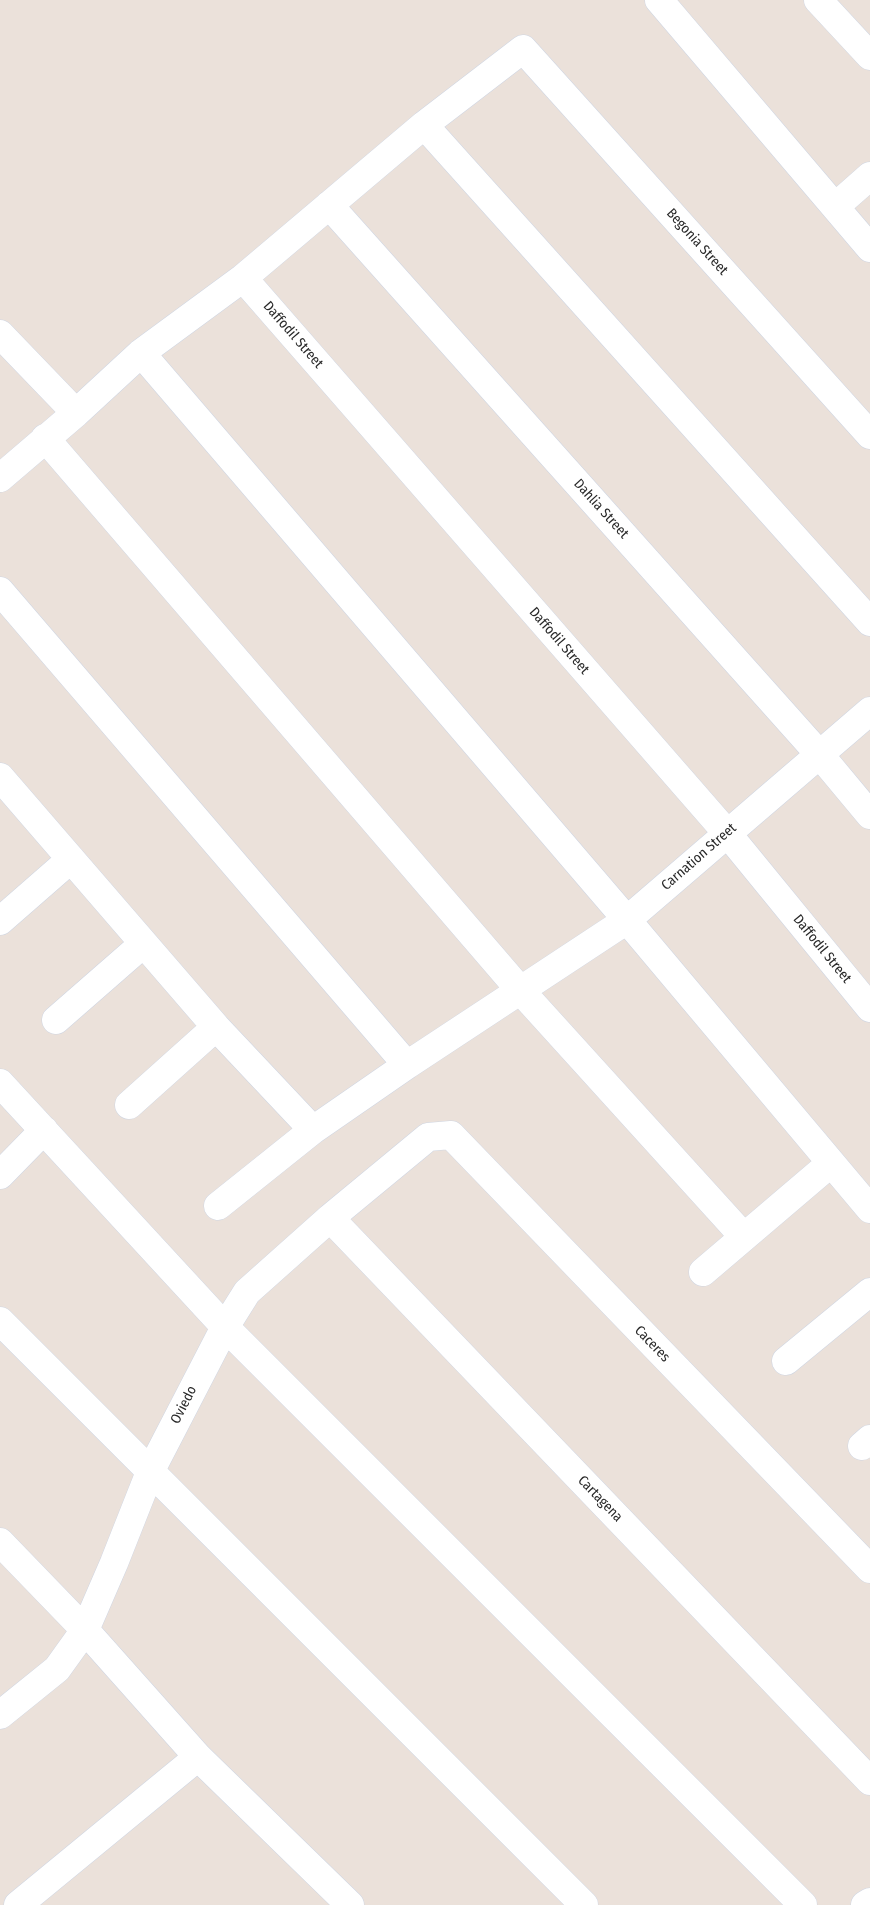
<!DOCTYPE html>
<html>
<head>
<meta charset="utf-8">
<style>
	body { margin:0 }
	canvas { display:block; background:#ebe1da }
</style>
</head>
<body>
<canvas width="870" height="1905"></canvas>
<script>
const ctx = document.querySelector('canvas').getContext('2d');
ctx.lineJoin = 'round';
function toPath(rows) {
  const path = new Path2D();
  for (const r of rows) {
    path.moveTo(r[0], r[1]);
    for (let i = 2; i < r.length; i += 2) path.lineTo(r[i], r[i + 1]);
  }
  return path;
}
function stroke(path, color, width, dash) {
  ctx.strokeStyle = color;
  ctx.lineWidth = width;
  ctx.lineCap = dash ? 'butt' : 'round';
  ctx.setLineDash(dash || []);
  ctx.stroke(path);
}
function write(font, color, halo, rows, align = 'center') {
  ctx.font = font + ' "Fira Sans Condensed",sans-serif';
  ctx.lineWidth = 5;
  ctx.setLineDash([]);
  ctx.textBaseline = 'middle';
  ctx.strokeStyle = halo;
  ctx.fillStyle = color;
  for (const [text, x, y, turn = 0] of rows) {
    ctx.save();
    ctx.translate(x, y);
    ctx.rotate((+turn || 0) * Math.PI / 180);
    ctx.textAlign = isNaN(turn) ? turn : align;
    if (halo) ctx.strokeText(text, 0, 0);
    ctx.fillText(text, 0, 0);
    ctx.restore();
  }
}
const minor = toPath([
	[659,0,870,248],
	[818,0,870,56],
	[424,125,870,622],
	[329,205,820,755,870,815],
	[836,206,870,176],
	[243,278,727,833,870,1008],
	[0,334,76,413],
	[141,353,627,920,870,1209],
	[45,438,520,990,744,1237],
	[0,478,76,413,141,353,243,278,424,125,523,49,870,435],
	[0,591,407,1065],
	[0,777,216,1027,313,1130],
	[0,921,71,859],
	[56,1020,143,944],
	[0,1083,225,1327,803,1905],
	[129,1105,216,1027],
	[0,1175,44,1130],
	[218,1206,313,1130,407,1065,627,920,870,711],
	[330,1218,870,1781],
	[703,1272,831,1163],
	[0,1321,584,1905],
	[786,1361,870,1292],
	[862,1446,870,1439],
	[0,1542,85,1630,198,1757,350,1905],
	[0,1715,57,1669,85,1630,114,1563,150,1472,225,1327,247,1292,330,1218,428,1137,451,1135,870,1569],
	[18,1905,198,1757],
	[865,1905,870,1902]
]);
const streetNames = [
	["Begonia Street",697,242,48],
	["Daffodil Street",293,335,49],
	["Dahlia Street",601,509,48],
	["Daffodil Street",559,641,49],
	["Carnation Street",699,857,-41],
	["Daffodil Street",822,949,51],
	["Caceres",652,1344,46],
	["Oviedo",184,1405,-63],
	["Cartagena",600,1499,46]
];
stroke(minor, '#d0d6e2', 29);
stroke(minor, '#fff', 28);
write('14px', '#292929', '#fff', streetNames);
</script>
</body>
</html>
